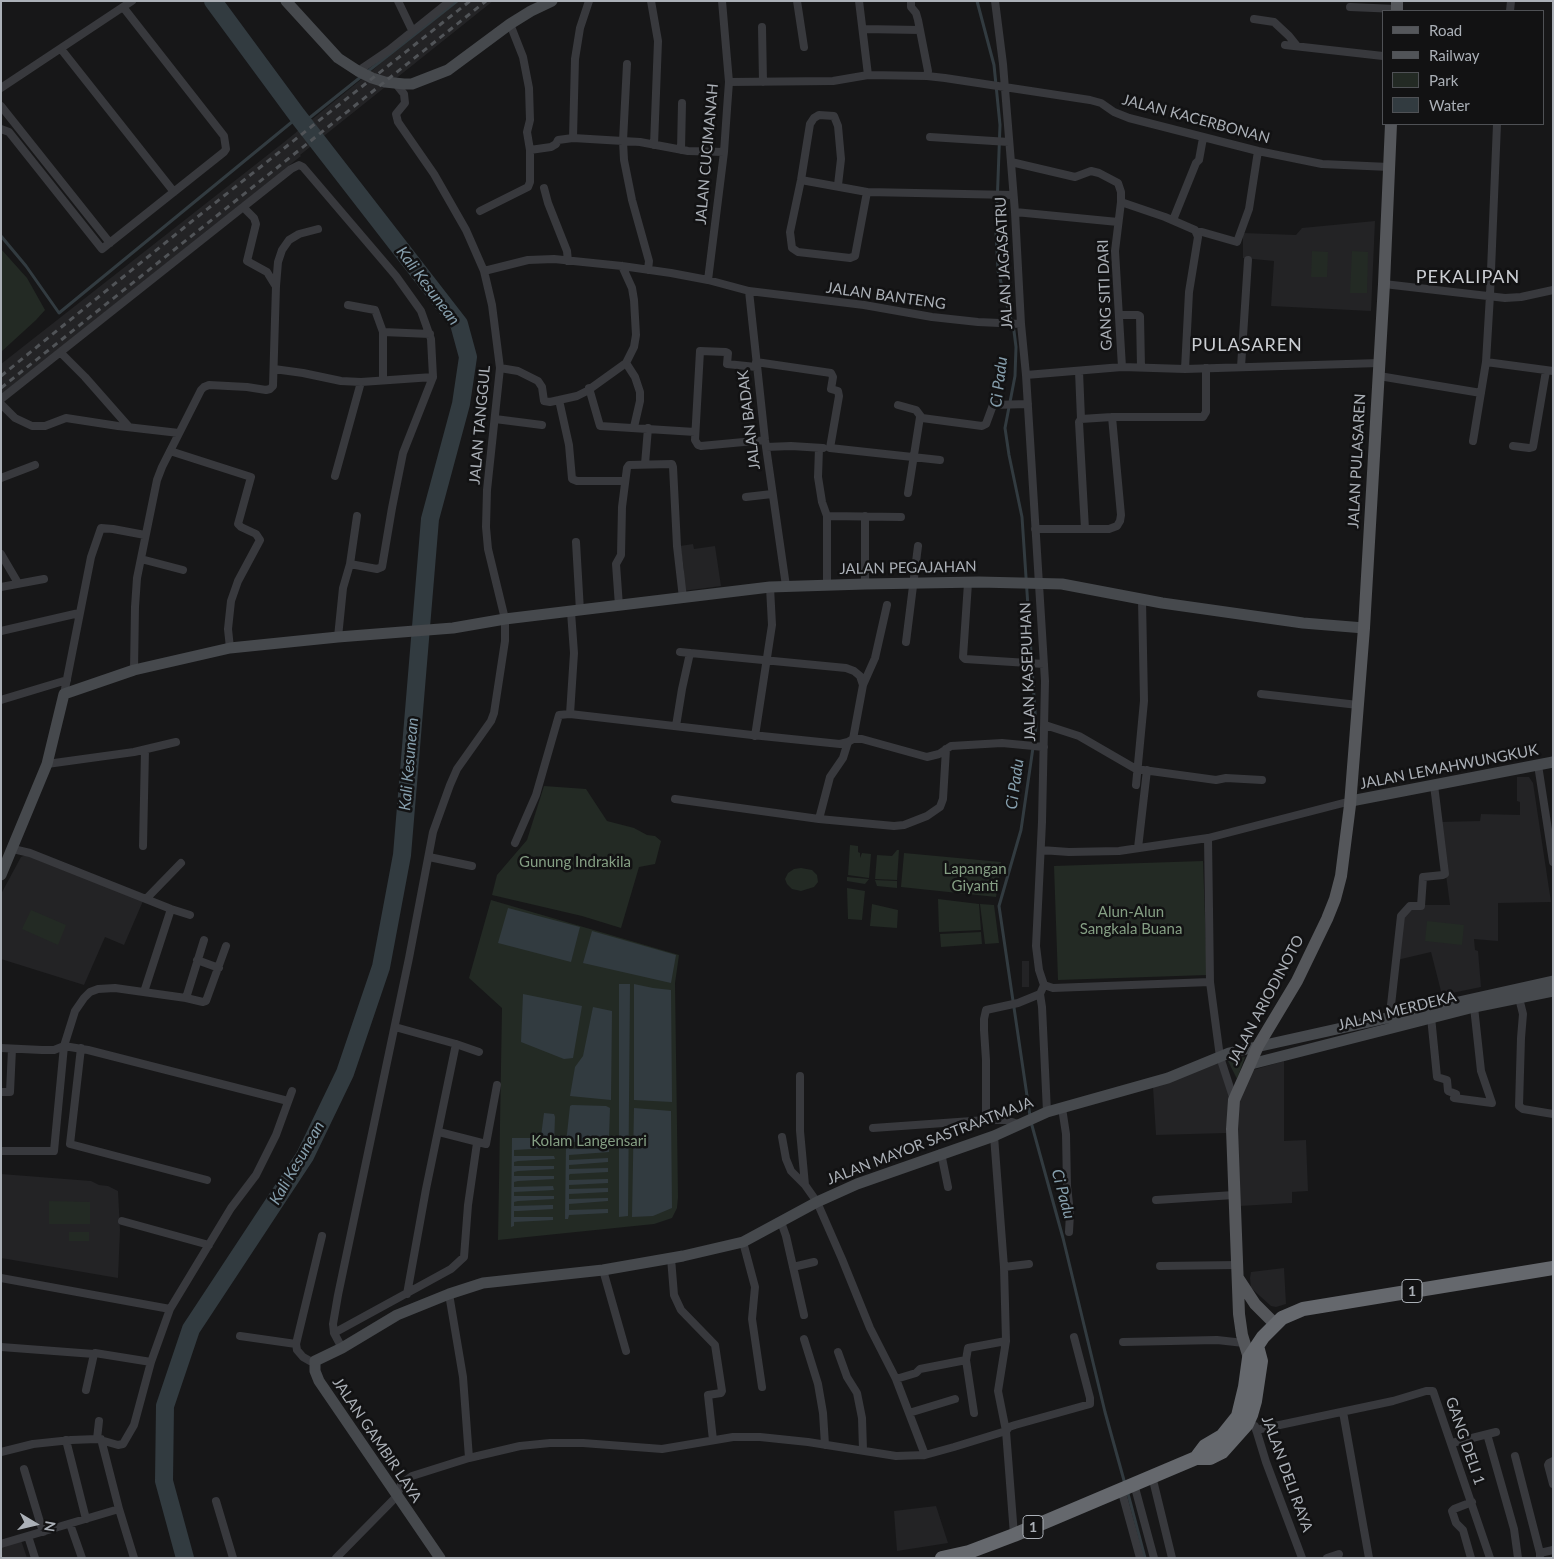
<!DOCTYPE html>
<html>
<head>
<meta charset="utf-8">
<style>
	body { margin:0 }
	#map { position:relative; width:1554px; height:1559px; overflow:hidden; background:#171718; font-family:Lato,sans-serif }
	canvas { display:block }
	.frame { position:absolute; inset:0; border:2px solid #abb0b7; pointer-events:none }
	.legend { position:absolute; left:1382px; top:10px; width:162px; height:115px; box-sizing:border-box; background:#121213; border:1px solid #4f5155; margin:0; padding:6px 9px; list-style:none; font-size:15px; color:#abb0b7 }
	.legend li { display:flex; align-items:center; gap:10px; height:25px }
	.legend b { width:25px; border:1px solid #4f5155 }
	.north { position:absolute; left:10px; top:1499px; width:50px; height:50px; -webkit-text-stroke:4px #121213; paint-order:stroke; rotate:99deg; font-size:14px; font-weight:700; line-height:20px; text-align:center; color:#abb0b7 }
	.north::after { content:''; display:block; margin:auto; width:18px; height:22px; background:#abb0b7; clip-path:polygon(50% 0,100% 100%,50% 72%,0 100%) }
</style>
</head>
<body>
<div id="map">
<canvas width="1554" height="1559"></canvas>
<div class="frame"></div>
<ul class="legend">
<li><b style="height:6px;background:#55575b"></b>Road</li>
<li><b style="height:6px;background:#515458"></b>Railway</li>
<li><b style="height:14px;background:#232a24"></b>Park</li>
<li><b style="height:14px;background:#323b40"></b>Water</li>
</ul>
<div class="north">N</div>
</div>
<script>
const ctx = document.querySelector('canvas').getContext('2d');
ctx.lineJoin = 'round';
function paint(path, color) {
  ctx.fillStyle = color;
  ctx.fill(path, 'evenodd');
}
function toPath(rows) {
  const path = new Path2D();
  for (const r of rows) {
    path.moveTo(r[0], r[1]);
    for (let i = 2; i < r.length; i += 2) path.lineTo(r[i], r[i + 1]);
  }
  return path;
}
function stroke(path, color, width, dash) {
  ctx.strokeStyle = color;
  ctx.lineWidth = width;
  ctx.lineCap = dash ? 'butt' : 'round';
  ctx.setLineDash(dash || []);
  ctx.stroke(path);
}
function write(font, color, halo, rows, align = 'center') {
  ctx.font = font + ' Lato,sans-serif';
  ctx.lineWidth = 5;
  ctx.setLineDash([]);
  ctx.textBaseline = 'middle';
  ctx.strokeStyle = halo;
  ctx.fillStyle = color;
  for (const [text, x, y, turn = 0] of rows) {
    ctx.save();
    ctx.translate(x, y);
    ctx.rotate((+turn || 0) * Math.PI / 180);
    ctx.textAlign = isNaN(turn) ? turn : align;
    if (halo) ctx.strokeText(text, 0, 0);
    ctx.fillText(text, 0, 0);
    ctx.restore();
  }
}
const built = toPath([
	[453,1,493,1,300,155,301,156,1,395,1,364,283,143,374,69,414,33],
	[1375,221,1371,311,1271,306,1274,261,1243,258,1243,233,1296,235,1302,228],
	[693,544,694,549,715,546,721,586,683,591,684,569,680,546],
	[1517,777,1529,777,1533,783,1551,902,1498,903,1498,941,1474,939,1475,950,1478,951,1481,987,1442,995,1431,952,1397,960,1402,916,1407,912,1422,905,1450,905,1439,822,1480,821,1481,814,1520,815,1520,802,1517,801],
	[28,854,143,901,124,945,105,937,84,985,1,959,1,894,21,857],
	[1022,961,1029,961,1029,987,1022,987],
	[1284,1061,1284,1141,1306,1140,1308,1191,1292,1192,1292,1203,1239,1206,1236,1144,1238,1102,1253,1070],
	[1219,1062,1230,1096,1226,1133,1156,1135,1153,1087],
	[1,1174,91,1181,99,1185,108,1186,118,1191,120,1230,118,1278,1,1258],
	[1284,1268,1286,1304,1276,1307,1271,1306,1251,1288,1250,1278,1251,1272],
	[936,1506,948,1543,897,1551,894,1511],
	[21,1540,27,1558,1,1558,1,1547]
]);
const green = toPath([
	[1,249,27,278,45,310,36,320,1,352],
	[1312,251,1328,252,1327,277,1311,277],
	[1352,251,1368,252,1367,293,1350,293],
	[544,786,586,789,607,821,634,828,647,835,655,836,661,841,655,864,639,867,621,928,582,916,492,895,497,875,527,840],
	[850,845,858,846,858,852,860,853,860,858,862,853,871,854,869,878,848,875],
	[897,850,899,850,897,880,875,879,877,855,892,856],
	[904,853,1001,862,996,897,901,887],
	[1203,861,1207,975,1058,980,1054,866],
	[801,868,812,870,817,875,818,882,814,887,801,891,792,889,787,884,785,879,788,873,794,869],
	[847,877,869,879,865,884,847,881],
	[875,880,897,881,897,888,877,886],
	[847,888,865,891,862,920,848,919],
	[938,899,979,904,981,930,939,932],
	[491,900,679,955,675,983,678,1197,677,1208,672,1218,654,1224,498,1240,502,1008,469,978],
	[872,904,898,910,897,928,870,926],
	[980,904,994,905,999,943,985,944],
	[31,910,66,925,58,945,22,929],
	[1427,921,1464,925,1462,945,1425,941],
	[981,932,982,944,941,947,940,934],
	[1245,1057,1237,1079,1228,1061],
	[49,1201,90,1202,90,1224,49,1224],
	[69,1232,89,1232,89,1241,69,1241]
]);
const water = toPath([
	[508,908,580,927,571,962,498,943],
	[592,931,676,955,671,983,583,963],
	[619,984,630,984,628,1216,619,1217],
	[634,984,653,988,671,990,672,1102,634,1100],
	[523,994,582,1006,573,1058,564,1059,521,1042],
	[593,1007,612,1011,611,1100,570,1096,575,1067,583,1056],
	[572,1105,606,1106,610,1108,609,1137,607,1141,570,1142,569,1143,569,1149,609,1148,609,1152,569,1155,569,1160,608,1158,608,1162,569,1165,569,1169,608,1168,608,1172,570,1174,569,1175,569,1180,606,1179,608,1179,608,1183,569,1185,569,1189,608,1188,608,1192,569,1194,569,1199,606,1198,608,1198,608,1201,569,1204,569,1210,606,1209,608,1209,608,1213,569,1215,568,1219,565,1219,566,1143,570,1106],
	[634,1108,671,1111,672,1208,653,1216,632,1217],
	[544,1113,554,1114,555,1117,554,1144,550,1148,514,1150,514,1156,554,1156,555,1159,518,1161,514,1162,514,1166,554,1166,554,1169,518,1171,514,1172,514,1176,554,1176,554,1179,518,1181,514,1182,514,1187,553,1186,554,1190,514,1192,514,1196,554,1196,554,1199,518,1201,514,1202,514,1206,549,1205,553,1205,553,1209,518,1211,514,1211,514,1217,553,1217,553,1220,514,1222,514,1226,511,1227,512,1138,538,1138,541,1136]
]);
const stream = toPath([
	[977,1,994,65,1000,125,996,233,998,271,1014,331,1016,347,1015,376,1005,428,1009,455,1022,517,1036,727,1021,830,999,906,1030,1116],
	[367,72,457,1],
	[303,123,362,76],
	[1,236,26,266,59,313,298,117],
	[1031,1122,1063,1238,1105,1412,1125,1484],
	[1127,1490,1145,1558]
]);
const river = toPath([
	[185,1558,164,1481,165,1406,191,1329,305,1156,345,1073,381,967,402,855,430,519,461,404,468,357,459,324,297,115,213,1]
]);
const street = toPath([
	[398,1,412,30],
	[651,1,658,41,654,145],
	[797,1,804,47],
	[859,1,868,75],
	[911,1,911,7,916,13,918,20,928,71,927,76],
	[995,1,1003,64,1015,212,1021,324,1026,375,1045,681,1042,822,1036,946,1039,970,1044,985,1053,988,1210,982],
	[1350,7,1397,9],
	[1510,11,1511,1],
	[1254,19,1274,22,1289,36,1297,46],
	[762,27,763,82],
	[863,29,920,30],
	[1285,45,1383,56],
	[61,49,174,192],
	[627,64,623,141,624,160,632,200,649,261,648,270],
	[358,71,389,50,450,1],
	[729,82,833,81,868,75,927,76,945,78,1090,100,1101,103,1114,112,1129,118,1258,151,1322,164,1389,167],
	[1,88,132,1],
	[1,106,110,243],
	[1,129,9,132,102,249,224,152,226,149,224,136,123,7],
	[930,137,1009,142],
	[573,138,575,59,580,28,589,1],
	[530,150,551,147,556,144,558,140,573,138,640,142,688,151,724,152],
	[681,150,682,103],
	[1011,162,1075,177,1091,171,1099,173,1118,183,1121,192,1121,202,1165,217,1195,230,1198,237,1189,292,1185,369],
	[801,180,867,192,1013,195],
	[838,185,841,159,838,126,834,116,819,115,814,118,810,124,801,180,790,232,792,248,798,252,850,258,855,256,867,192],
	[544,188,548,203,567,251,568,261],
	[1121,202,1115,251,1122,367],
	[243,207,254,218,256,224,247,261,267,272,275,285],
	[480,211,528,187,530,182,530,150,527,132,530,120,529,88,523,57,510,24],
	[1015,212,1118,222],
	[1173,220,1196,163,1199,160,1203,138],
	[1197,232,1202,232,1237,242,1249,209,1258,151],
	[484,271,528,260,554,259,622,266,671,273,708,280,749,291,765,440,786,586],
	[708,280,724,152,727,109,729,82,722,1],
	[1384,284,1505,298,1521,297,1553,290],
	[749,291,864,305,932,317,978,322,1021,324],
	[348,305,375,310,383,332],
	[1119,315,1138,315,1140,316,1141,367],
	[61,353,85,377,129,427],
	[756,362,831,373,833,377,831,389,838,391,839,396,830,448,940,460],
	[1486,362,1553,371],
	[626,363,635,377,640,392,640,401,634,427],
	[756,367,727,364,728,353,726,352,700,351,695,440,698,445,701,446,765,440],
	[1241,367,1248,260],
	[500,368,518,371,538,381,542,387,544,401,550,402,577,396,587,391,626,363,634,347,636,335,634,300,632,288,622,266],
	[274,369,303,373,341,381,361,382],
	[1079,371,1081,419,1079,422,1085,529],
	[1026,375,1122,367,1185,369,1379,363],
	[1379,376,1481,393],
	[383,380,383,332,430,334],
	[589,388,600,426,695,432],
	[1,399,291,169,299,165,303,167,396,276,421,311,431,339,433,377,403,453,392,508,382,567,377,569,350,564],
	[559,400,569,445,572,479,577,481,625,481],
	[1,404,15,418,32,426,45,426,66,418,118,426,179,433],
	[898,405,916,410,922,418,982,426,986,424,993,405,1028,404],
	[495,419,542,425],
	[1081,419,1112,417,1203,417,1206,412,1206,368],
	[1473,441,1486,362,1490,295,1497,124],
	[1513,446,1529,448,1533,447,1546,371],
	[766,447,791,446,823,448],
	[819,448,818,477,822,502,827,516,827,584],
	[170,451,251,477,238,524,241,527,256,534,260,540,238,581,231,601,228,629,230,648],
	[645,464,648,428],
	[335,476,361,382,433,377],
	[1,478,35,465],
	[908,493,920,417],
	[746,497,772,494],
	[827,516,901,517],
	[865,516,865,584],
	[1035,529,1109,529,1117,526,1120,521,1121,515,1112,417],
	[576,542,580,611],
	[1,554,18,583],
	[141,559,183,570],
	[968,583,963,657,965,659,1044,664],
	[1,587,44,579],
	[619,606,616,564,621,555,622,507,627,468,629,465,672,464,673,467,677,546,683,598],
	[1,631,79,613],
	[338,637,343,588,350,564,357,516],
	[906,642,918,546],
	[680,652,846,668,854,671,860,676,863,685,853,739],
	[134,670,135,607,137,578,157,480,162,467,201,390,204,387,209,385,247,387,266,390,270,389,273,386,276,286,278,262,282,250,289,240,299,234,318,229],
	[863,685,875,658,887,605],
	[64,694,91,557,101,528,113,529,145,535],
	[1261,694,1358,705],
	[1,700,67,680],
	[570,714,574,653,571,612],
	[1045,725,1079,736,1136,769,1216,780,1226,778,1262,780],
	[676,726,682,689,690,653],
	[755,736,772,625,770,587],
	[47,764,134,752,176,742],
	[1538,765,1553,862],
	[1136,785,1144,701,1142,600],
	[675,799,819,819,894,826,904,825,927,816,940,807,943,799,946,749],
	[819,819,830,777,843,758,848,742],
	[1208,838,1210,982,1220,1057,1234,1100],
	[515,843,536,795,559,715,570,714,752,735,840,744,848,742,853,739,862,739,927,757,939,754,951,746,1002,743,1044,747],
	[143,846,145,750],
	[1138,848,1147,770],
	[13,849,30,853,171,909,190,915],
	[1041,850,1069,852,1119,851,1173,843,1208,838,1351,801],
	[429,857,472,866],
	[146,899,181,863],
	[197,960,219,968],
	[144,992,171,909],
	[1040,994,1042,1007,1047,1112],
	[1518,994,1523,1014,1521,1038,1519,1106,1523,1109,1553,1114],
	[186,998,204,940],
	[1393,1016,1391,1005,1401,916,1410,906,1421,906,1423,877,1443,875,1445,874,1434,785],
	[1431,1017,1437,1077,1447,1080,1448,1091,1456,1094,1454,1098,1492,1103,1481,1071,1474,1007],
	[395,1027,456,1044,479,1052],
	[1,1048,42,1050,54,1050,64,1046,75,1011,84,998,90,992,98,989,115,988,186,998,203,1002,206,1001,226,946],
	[81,1048,70,1144,207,1180],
	[800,1076,800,1131,805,1185,817,1202,842,1259,870,1328,896,1379,925,1455],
	[1,1092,10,1092,12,1049],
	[1062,1108,1066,1134,1067,1186,1070,1213,1069,1232],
	[986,1120,986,1060,984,1030,984,1019,986,1010,1018,1003,1040,994,1044,985],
	[873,1128,986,1120,1006,1120,1021,1125],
	[439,1132,486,1144,497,1085],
	[994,1136,1004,1267,1006,1341,998,1391,1006,1431,1014,1535],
	[782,1137,786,1159,791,1171,805,1185],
	[1,1151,54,1151,64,1046,88,1050,288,1101],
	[941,1153,948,1187],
	[1156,1200,1234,1195],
	[122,1221,209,1245],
	[781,1222,786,1236,804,1315],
	[743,1242,755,1287,752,1319,762,1387],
	[671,1258,674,1295,681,1310,715,1345,722,1391,721,1393,708,1395,713,1440],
	[1160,1266,1238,1265],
	[793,1267,814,1262],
	[1004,1267,1029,1264],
	[603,1270,626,1351],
	[1,1278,170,1309],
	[407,1294,426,1189,456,1044],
	[449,1294,463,1377,469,1458],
	[334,1333,451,1269,464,1257,468,1205,477,1143],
	[240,1336,296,1344],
	[804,1339,818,1384,823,1413,825,1445],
	[1123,1342,1217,1340,1244,1343],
	[1,1347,94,1354,95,1353,151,1362],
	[342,1348,334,1333,333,1324,338,1295,409,958,433,832,450,785,457,769,491,721,494,713,505,641,505,619,488,549,486,527,487,490,500,368,492,305,484,271,466,230,434,174,398,122,396,114,405,103,404,94,396,84],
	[838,1352,847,1377,857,1393,862,1418,863,1450],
	[315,1361,310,1361,303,1357,297,1350,296,1344,322,1236],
	[896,1379,916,1373,920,1369,966,1360],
	[86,1390,94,1354],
	[1343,1412,1369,1558],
	[909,1413,955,1399],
	[974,1413,966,1360,968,1348,1006,1341],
	[1255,1426,1266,1462,1302,1558],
	[1256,1430,1393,1401,1426,1391,1433,1391,1490,1558],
	[1487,1434,1514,1529,1518,1558],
	[97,1439,99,1421],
	[101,1439,119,1509,134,1558],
	[66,1440,86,1519],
	[1452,1443,1496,1432],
	[1,1452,33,1444,71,1440,97,1439,118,1445,123,1444,134,1425,151,1362,170,1309,231,1208,256,1175,276,1135,292,1091],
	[1515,1456,1540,1553,1540,1558],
	[1553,1461,1549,1463,1548,1465,1553,1484],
	[24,1469,43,1532],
	[1152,1476,1172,1558],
	[1134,1484,1154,1558],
	[1121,1489,1140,1558],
	[216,1501,233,1558],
	[70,1524,82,1558],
	[28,1536,35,1558],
	[1,1544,119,1509],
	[1540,1553,1553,1550],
	[336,1558,397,1496,401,1484,412,1476,469,1458,520,1446,550,1443,583,1443,662,1449,733,1437,760,1437,808,1442,896,1456,925,1455,954,1447,1006,1431,1009,1427,1015,1425,1090,1404,1090,1398,1074,1337],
	[1327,1558,1339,1554],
	[1471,1558,1463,1530,1456,1523,1452,1511,1454,1509,1472,1502]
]);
const secondary = toPath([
	[286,1,338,58,358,71,372,78,385,82,404,84,412,84,448,70,510,24,531,11,552,1],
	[1351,801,1553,762],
	[1,875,47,764,64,694,134,670,230,648,338,637,453,628,505,619,770,587,865,584,979,582,1062,584,1162,603,1303,623,1364,628],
	[1251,1064,1474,1007,1553,991],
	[440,1558,319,1381,315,1371,315,1361,342,1348,397,1315,449,1294,483,1283,603,1270,683,1256,743,1242,817,1202,857,1184,994,1136,1047,1112,1168,1078,1229,1053,1553,981]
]);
const primary = toPath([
	[1397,11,1397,1],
	[1238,1278,1255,1304,1275,1324],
	[1249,1358,1242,1335,1239,1314,1232,1129,1234,1100,1258,1046,1297,981,1327,919,1335,899,1341,876,1350,805,1364,628,1384,284,1391,124]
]);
const highway = toPath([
	[1196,1458,1205,1446,1222,1436,1238,1416,1245,1387,1249,1358,1263,1337,1282,1318,1303,1309,1553,1268],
	[942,1558,969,1552,1014,1535,1196,1458,1210,1458,1222,1452,1247,1424,1251,1415,1255,1401,1261,1361,1257,1346]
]);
const rail = toPath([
	[1,376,191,222,470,1],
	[1,388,486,1]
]);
const shields = [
	[1412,1291,20],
	[1033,1527,20]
];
const shieldNames = [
	["1",1412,1291],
	["1",1033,1527]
];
const streetNames = [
	["JALAN KACERBONAN",1196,119,15],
	["JALAN CUCIMANAH",707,154,-85],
	["JALAN JAGASATRU",1004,263,-93],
	["GANG SITI DARI",1105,295,-92],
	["JALAN BANTENG",886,296,8],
	["JALAN BADAK",749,420,-97],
	["JALAN TANGGUL",480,425,-85],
	["JALAN PULASAREN",1357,461,-87],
	["JALAN PEGAJAHAN",908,568,-1],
	["JALAN KASEPUHAN",1028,672,-92],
	["JALAN LEMAHWUNGKUK",1449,767,-11],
	["JALAN ARIODINOTO",1266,1000,-62],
	["JALAN MERDEKA",1397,1011,-14],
	["JALAN MAYOR SASTRAATMAJA",930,1141,-21],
	["JALAN GAMBIR LAYA",377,1440,56],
	["GANG DELI 1",1465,1441,71],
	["JALAN DELI RAYA",1287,1474,70]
];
const parkNames = [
	["Gunung Indrakila",575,862],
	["Lapangan",975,869],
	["Giyanti",975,886],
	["Alun-Alun",1131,912],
	["Sangkala Buana",1131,929],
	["Kolam Langensari",589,1141]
];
const waterNames = [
	["Kali Kesunean",428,286,53],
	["Ci Padu",999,382,-83],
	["Kali Kesunean",409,764,-85],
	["Ci Padu",1015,784,-82],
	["Kali Kesunean",297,1163,-60],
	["Ci Padu",1063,1194,75]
];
const quarterNames = [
	["PEKALIPAN",1468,277],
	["PULASAREN",1247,345]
];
paint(built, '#232325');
paint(green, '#232a24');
paint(water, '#323b40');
stroke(stream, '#323b40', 3);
stroke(river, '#323b40', 18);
stroke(street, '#38393d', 8);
stroke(secondary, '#46494d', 11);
stroke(primary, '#55575b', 12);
stroke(highway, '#65686d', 14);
stroke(rail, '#515458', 3, [6, 5]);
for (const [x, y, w] of shields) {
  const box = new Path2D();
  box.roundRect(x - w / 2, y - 11.5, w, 23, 4);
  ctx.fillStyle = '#121213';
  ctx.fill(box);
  stroke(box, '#abb0b7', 1);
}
write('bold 14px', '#abb0b7', null, shieldNames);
write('15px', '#abb0b7', '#121213', streetNames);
write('15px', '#859f84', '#121213', parkNames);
write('italic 16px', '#869fad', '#121213', waterNames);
ctx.letterSpacing = '1px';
write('18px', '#cbced3', '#121213', quarterNames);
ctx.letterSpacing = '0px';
</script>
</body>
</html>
